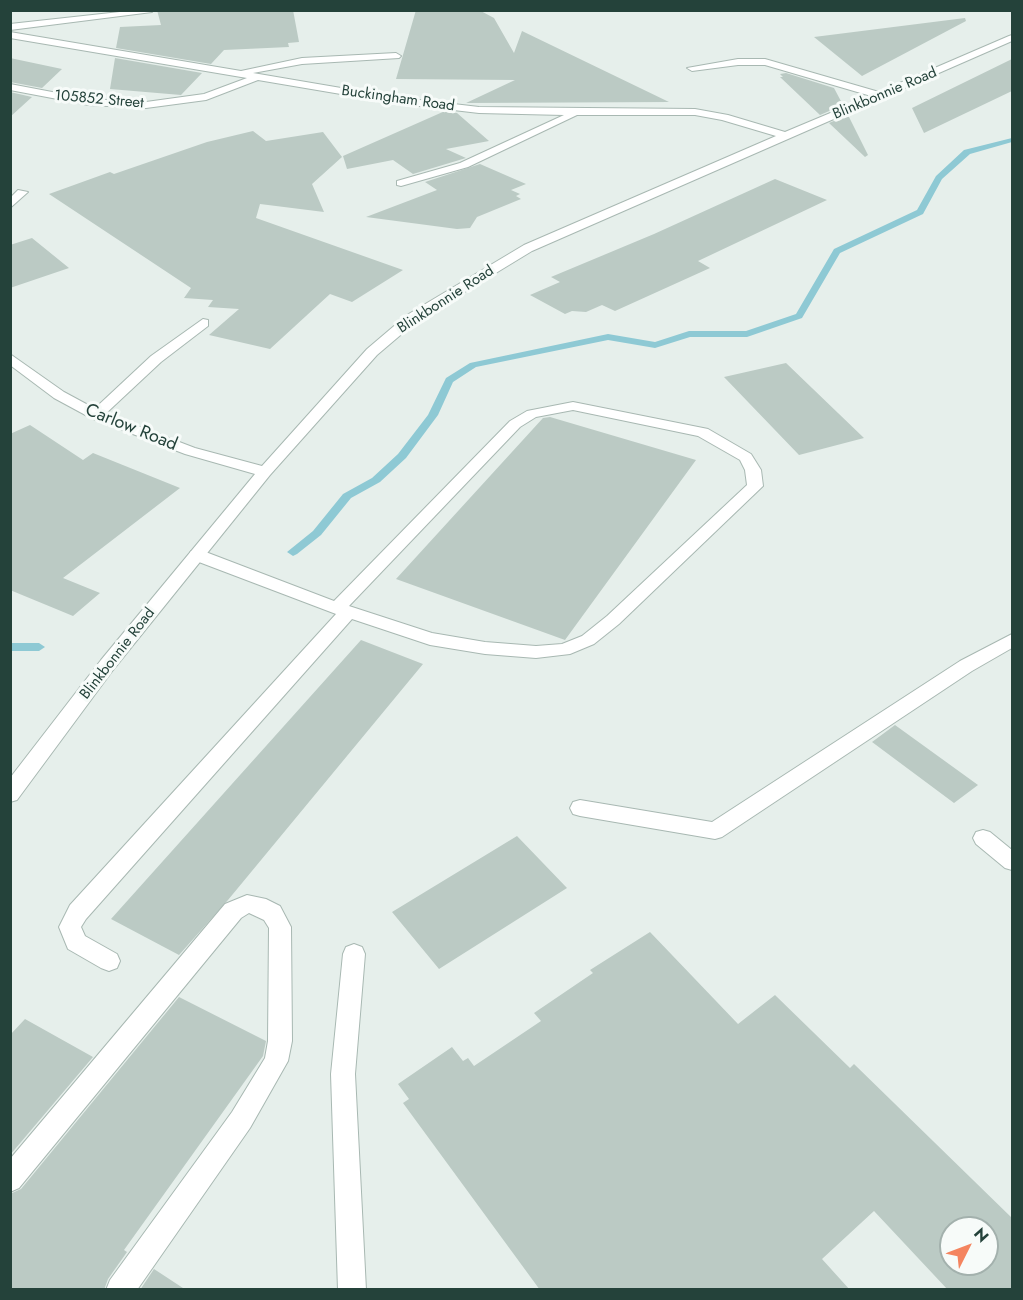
<!DOCTYPE html>
<html>
<head>
<meta charset="utf-8">
<style>
	body { margin:0 }
	#map { position:relative; width:1023px; height:1300px; overflow:hidden; background:#e6efeb; font-family:Jost,sans-serif }
	canvas { display:block }
	.frame { position:absolute; inset:0; border:12px solid #24423a; pointer-events:none }
	.north { position:absolute; left:939px; top:1216px; width:60px; height:60px; box-sizing:border-box; background:#f7fbf9; border:2px solid #a3b1ad; border-radius:50%; rotate:48deg; font-size:16px; font-weight:700; line-height:24px; text-align:center; color:#24423a }
	.north::after { content:''; display:block; margin:auto; width:21px; height:27px; background:#f4845f; clip-path:polygon(50% 0,100% 100%,50% 72%,0 100%) }
</style>
</head>
<body>
<div id="map">
<canvas width="1023" height="1300"></canvas>
<div class="frame"></div>
<div class="north">N</div>
</div>
<script>
const ctx = document.querySelector('canvas').getContext('2d');
ctx.lineJoin = 'round';
function toPath(rows) {
  const path = new Path2D();
  for (const r of rows) {
    path.moveTo(r[0], r[1]);
    for (let i = 2; i < r.length; i += 2) path.lineTo(r[i], r[i + 1]);
  }
  return path;
}
function paint(path, color) {
  ctx.fillStyle = color;
  ctx.fill(path, 'evenodd');
}
function stroke(path, color, width, dash) {
  ctx.strokeStyle = color;
  ctx.lineWidth = width;
  ctx.lineCap = dash ? 'butt' : 'round';
  ctx.setLineDash(dash || []);
  ctx.stroke(path);
}
function write(font, color, halo, rows, align = 'center') {
  ctx.font = font + ' Jost,sans-serif';
  ctx.lineWidth = 6;
  ctx.setLineDash([]);
  ctx.textBaseline = 'middle';
  ctx.strokeStyle = halo;
  ctx.fillStyle = color;
  for (const [text, x, y, turn = 0] of rows) {
    ctx.save();
    ctx.translate(x, y);
    ctx.rotate((+turn || 0) * Math.PI / 180);
    ctx.textAlign = isNaN(turn) ? turn : align;
    if (halo) ctx.strokeText(text, 0, 0);
    ctx.fillText(text, 0, 0);
    ctx.restore();
  }
}
const stream = toPath([
	[1012,138,1012,142,970,154,942,179,923,214,840,253,802,318,747,337,690,337,655,348,608,340,476,367,453,382,438,415,406,458,380,482,351,498,321,535,297,554,293,556,287,552,313,531,343,494,372,478,398,454,428,415,446,378,470,363,608,334,655,342,689,331,746,331,796,314,834,249,917,210,936,176,964,150,1012,138],
	[10,643,39,643,45,647,39,651,10,651,10,643]
]);
const building = toPath([
	[157,10,293,10,299,42,288,43,289,47,224,50,211,64,116,48,120,27,161,25],
	[416,10,479,10,494,18,514,53,522,31,669,102,466,103,515,80,396,79],
	[965,18,966,21,862,76,814,37],
	[10,58,62,69,42,88,10,82],
	[115,58,202,73,181,95,110,89],
	[1012,59,1012,91,924,133,912,108],
	[786,73,834,88,843,105,820,115,780,77,783,77,780,74],
	[10,92,32,97,10,117],
	[445,111,457,113,489,141,446,149,466,158,413,174,393,160,347,169,343,156],
	[848,115,868,155,865,157,829,123],
	[253,131,266,141,323,132,342,157,312,184,324,212,260,204,256,218,403,270,352,302,330,294,270,349,209,335,239,309,208,307,213,300,184,298,191,288,49,194,110,172,114,174,207,142],
	[480,164,526,184,511,190,520,194,516,196,521,199,477,217,470,228,457,229,366,217,437,190,425,182],
	[775,179,827,200,698,261,710,268,615,311,602,305,586,312,572,311,565,314,530,295,560,282,551,277,654,234],
	[32,238,69,268,10,288,10,245],
	[786,363,864,438,799,455,724,377],
	[550,417,696,460,565,640,396,579,543,418],
	[30,425,83,460,93,453,180,488,63,578,100,593,73,616,10,590,10,434],
	[361,640,423,664,228,900,179,955,111,919],
	[895,725,978,785,954,803,872,742],
	[517,836,567,888,439,969,392,912],
	[650,932,738,1024,775,995,850,1068,854,1064,1012,1218,1012,1290,948,1290,874,1211,822,1259,850,1290,540,1290,403,1103,409,1099,398,1084,452,1047,463,1061,468,1058,474,1066,541,1021,534,1013,593,973,590,970],
	[951,1228,987,1228,987,1264,951,1264],
	[179,997,266,1041,263,1056,124,1250,127,1252,108,1279,104,1290,10,1290,10,1194,21,1189],
	[25,1019,93,1057,10,1155,10,1035],
	[154,1269,186,1290,140,1290]
]);
const lane = toPath([
	[203,319,208,320,208,326,161,362,101,418,91,418,89,415,91,412,151,356,203,319],
	[573,402,708,429,751,454,761,470,763,486,619,624,594,644,570,654,536,658,485,654,430,645,352,619,86,919,81,927,85,936,117,954,120,961,117,968,109,971,101,968,68,949,59,927,70,905,336,614,191,559,189,555,191,551,203,551,334,601,510,421,527,411,573,402],
	[573,410,698,436,740,460,745,470,747,485,607,616,582,636,562,644,536,646,485,642,432,633,349,606,520,427,536,417,573,410],
	[1012,634,1012,648,972,671,722,837,715,839,580,816,573,814,570,808,573,802,580,800,712,822,960,661,1012,634],
	[983,830,990,832,1012,850,1012,870,1005,868,976,844,973,838,976,832,983,830],
	[247,895,266,899,280,906,291,927,292,1041,288,1061,250,1128,137,1290,106,1290,110,1280,232,1112,265,1058,268,1041,269,928,264,920,249,913,241,918,19,1188,10,1192,10,1159,225,904,247,895],
	[354,944,362,947,365,954,355,1074,366,1290,338,1290,331,1074,343,954,346,947,354,944]
]);
const street = toPath([
	[138,10,152,12,10,30,10,24,138,10],
	[10,32,241,71,302,58,396,53,401,56,399,58,302,64,253,73,394,97,479,107,695,109,728,115,785,132,871,96,765,65,738,65,692,71,687,68,738,59,765,59,879,92,1009,36,1012,35,1012,41,532,251,417,321,377,355,270,475,113,670,17,800,10,802,10,778,101,660,255,474,185,454,91,418,54,398,10,365,10,354,64,392,101,412,195,448,262,466,367,349,407,315,524,245,776,136,722,120,695,115,577,115,468,167,401,186,397,185,397,181,460,163,564,115,479,113,394,103,258,80,206,100,146,108,89,105,10,90,10,84,89,99,146,102,204,94,247,78,10,38,10,32],
	[18,190,28,192,10,208,10,198,18,190]
]);
const farStreetnames = [
	["Blinkbonnie Road",885,94,-23],
	["Buckingham Road",398,99,8],
	["105852 Street",99,100,5],
	["Blinkbonnie Road",446,300,-33],
	["Blinkbonnie Road",118,654,-52]
];
const streetNames = [
	["Carlow Road",131,428,22]
];
paint(stream, '#8ec9d4');
paint(building, '#bbcac4');
stroke(lane, '#a8b8b2', 2);
stroke(street, '#a8b8b2', 2);
paint(lane, '#fff');
paint(street, '#fff');
write('15px', '#24423a', '#f7fbf9', farStreetnames);
write('18px', '#24423a', '#f7fbf9', streetNames);
</script>
</body>
</html>
